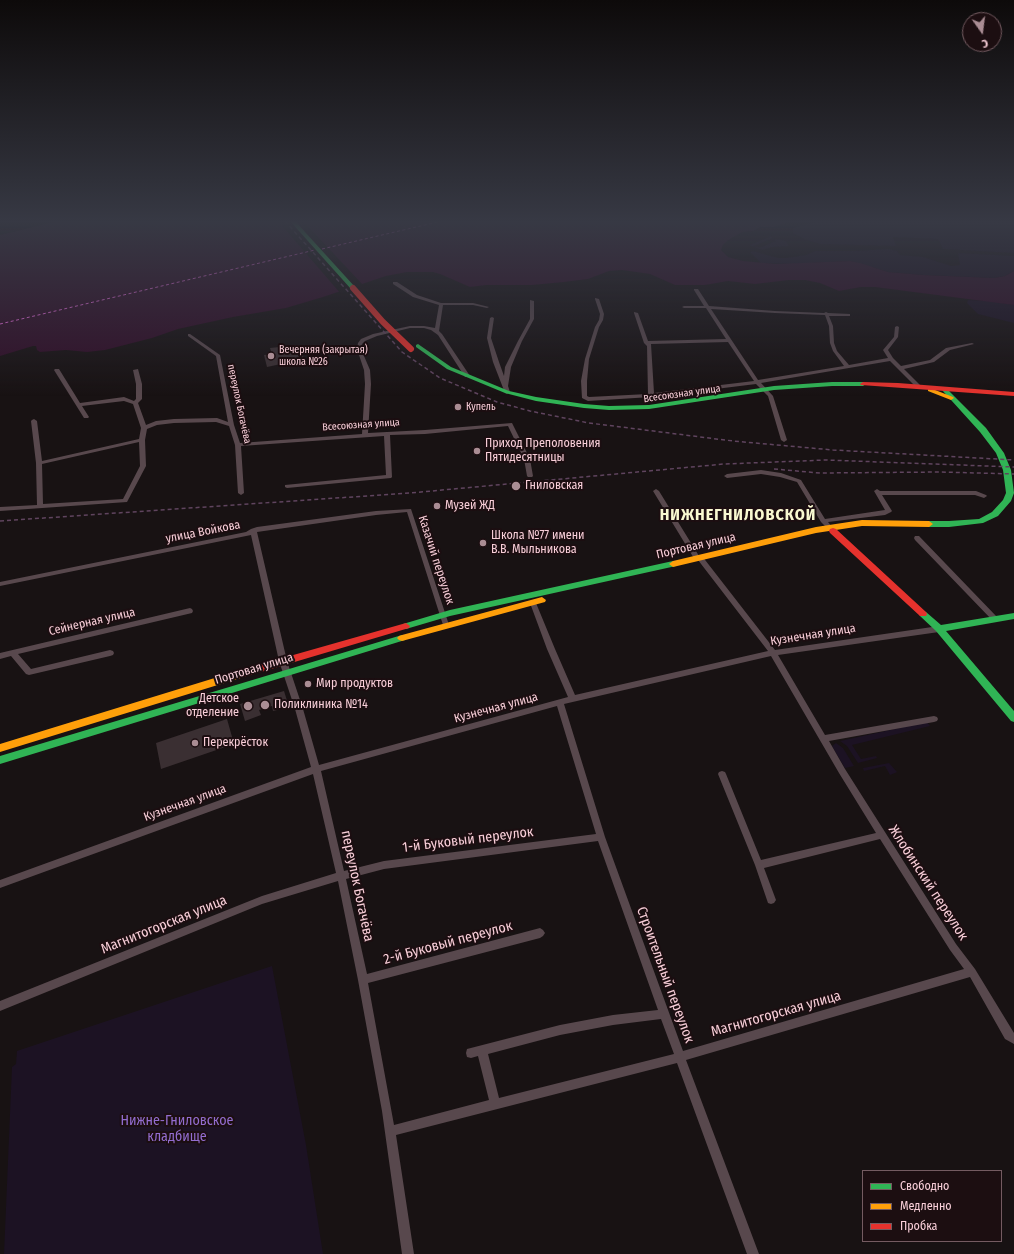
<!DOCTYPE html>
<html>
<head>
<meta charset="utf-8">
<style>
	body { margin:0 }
	#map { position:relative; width:1014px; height:1254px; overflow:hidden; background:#181213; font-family:"Fira Sans Condensed",sans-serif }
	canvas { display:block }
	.legend { position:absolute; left:862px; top:1170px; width:140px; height:72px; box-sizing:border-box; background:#1c0e11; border:1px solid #745b61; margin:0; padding:5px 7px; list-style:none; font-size:12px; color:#f9cfd9 }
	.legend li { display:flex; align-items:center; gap:8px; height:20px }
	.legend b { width:20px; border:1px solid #745b61 }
	.north { position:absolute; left:962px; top:12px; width:40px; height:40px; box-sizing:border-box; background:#1c0e11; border:1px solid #745b61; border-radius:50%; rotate:166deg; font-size:11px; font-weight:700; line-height:16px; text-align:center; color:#f9cfd9 }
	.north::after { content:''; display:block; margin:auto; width:14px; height:18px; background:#aa8d94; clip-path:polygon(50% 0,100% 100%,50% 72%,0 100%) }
</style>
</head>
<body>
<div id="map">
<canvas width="1014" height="1254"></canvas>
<ul class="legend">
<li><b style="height:5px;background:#30b455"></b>Свободно</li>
<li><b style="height:5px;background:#ff9f0a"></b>Медленно</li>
<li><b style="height:5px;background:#e5322d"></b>Пробка</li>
</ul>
<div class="north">С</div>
</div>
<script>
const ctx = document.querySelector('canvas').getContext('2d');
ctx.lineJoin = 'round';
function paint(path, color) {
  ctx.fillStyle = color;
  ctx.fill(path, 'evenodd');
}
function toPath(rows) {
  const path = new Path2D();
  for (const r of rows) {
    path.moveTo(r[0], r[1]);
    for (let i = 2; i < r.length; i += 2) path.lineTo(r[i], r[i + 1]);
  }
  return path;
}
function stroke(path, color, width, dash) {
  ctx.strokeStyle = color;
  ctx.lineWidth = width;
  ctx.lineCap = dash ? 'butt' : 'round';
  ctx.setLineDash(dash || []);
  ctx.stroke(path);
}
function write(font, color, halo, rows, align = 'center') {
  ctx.font = font + ' "Fira Sans Condensed",sans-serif';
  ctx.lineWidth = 4;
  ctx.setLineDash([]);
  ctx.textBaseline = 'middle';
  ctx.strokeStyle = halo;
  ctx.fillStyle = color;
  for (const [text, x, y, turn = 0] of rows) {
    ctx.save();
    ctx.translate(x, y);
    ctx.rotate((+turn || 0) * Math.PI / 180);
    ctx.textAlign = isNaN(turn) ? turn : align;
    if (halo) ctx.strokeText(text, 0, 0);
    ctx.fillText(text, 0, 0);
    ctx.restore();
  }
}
const green = toPath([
	[819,221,1014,221,1014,253,943,249,938,239,893,237,896,246,820,244,804,239,793,233,793,228],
	[771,236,773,238,754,246,759,248,776,241,775,240,776,239,786,241,789,246,773,247,762,250,750,245],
	[888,249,897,251,900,255,923,257,951,266,960,265,958,253,1014,256,1014,271,1005,276,994,278,923,275,888,272,850,261,792,264,761,263,750,252,753,251,778,258,787,258,806,255,815,251,856,251],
	[968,300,991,301,1014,305,1014,323,978,314,967,303],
	[927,722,930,726,852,745,861,759,876,756,877,758,858,763,847,746,840,741],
	[836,743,843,748,854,766,845,768,832,746],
	[889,763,897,772,895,773,890,775,885,766,864,771,863,768],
	[272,966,306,1145,323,1254,4,1254,12,1067,16,1064,17,1051]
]);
const water = toPath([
	[58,221,805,221,788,222,774,227,760,227,754,231,742,232,727,241,723,245,721,250,728,257,743,261,776,264,850,261,860,263,888,272,923,275,994,278,1005,276,1014,271,1014,305,875,287,861,287,839,291,820,283,805,280,789,280,755,284,728,281,705,285,675,285,650,274,622,270,609,271,588,279,564,282,532,285,486,285,470,287,440,274,433,272,407,272,386,276,323,297,286,308,233,317,178,329,152,338,105,350,87,352,66,350,40,352,37,350,36,346,33,346,0,356,0,235]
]);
const pier = toPath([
	[278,221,303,221,363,285,341,294]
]);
const ferry = toPath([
	[322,249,442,221],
	[0,324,315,250]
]);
const building = toPath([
	[299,345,304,359,267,367,264,355,272,354,270,348],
	[284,691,289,707,273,711,272,706,259,710,261,715,245,721,240,704],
	[227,719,234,744,161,769,156,743]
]);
const street = toPath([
	[393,282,397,282,417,295,441,303,473,303,489,307,487,308,473,305,443,305,439,331,442,334,470,376,469,377,465,377,438,335,431,330,424,328,410,328,377,336,365,341,362,344,361,349,370,370,371,384,368,433,425,430,512,423,530,459,533,476,532,477,528,477,527,476,524,459,508,426,425,434,390,435,392,477,391,478,287,488,285,487,285,485,386,475,384,436,241,446,244,493,241,495,238,493,235,445,229,426,216,422,174,423,157,425,147,429,145,440,146,466,127,502,0,511,0,507,37,505,36,463,31,421,32,420,34,419,37,421,42,461,139,439,141,428,133,404,124,401,82,406,89,417,88,418,84,418,54,370,55,369,59,369,80,403,124,397,134,401,136,399,136,384,133,370,138,369,142,384,142,399,138,403,146,425,156,421,174,419,217,418,228,422,216,356,188,336,188,334,190,334,220,355,234,425,240,443,362,434,365,384,364,370,357,349,358,343,361,339,373,334,410,326,424,326,435,328,439,305,413,297,393,284,393,282],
	[139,442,140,466,123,499,43,504,42,464,139,442],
	[694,289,698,289,709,306,775,311,824,313,826,312,828,313,850,314,850,316,829,316,833,326,834,343,837,351,849,365,888,358,883,350,894,337,895,327,897,326,899,327,898,337,888,350,893,358,901,366,930,360,946,348,972,343,974,344,950,350,934,362,904,369,921,386,921,388,919,389,917,388,890,361,761,383,773,396,787,440,784,442,781,440,768,396,756,384,651,397,588,401,582,398,581,381,585,359,595,327,599,320,600,314,595,299,595,298,599,299,604,314,603,320,599,327,589,359,587,381,587,396,589,397,648,394,647,346,644,343,634,313,634,312,638,313,648,341,726,339,706,308,684,308,682,307,684,306,704,306,694,290,694,289],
	[711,309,775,313,825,315,829,326,830,343,833,351,844,366,758,380,711,309],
	[728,342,754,381,654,393,651,344,728,342],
	[530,300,534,301,534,319,522,341,511,367,508,386,510,392,507,394,505,393,493,362,487,338,490,318,492,317,494,318,491,338,499,362,504,376,505,367,518,341,530,319,530,300],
	[761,470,781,473,801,480,825,519,885,510,874,491,877,489,880,491,976,491,986,495,987,496,984,498,975,495,882,495,892,511,891,512,885,515,828,522,832,527,829,529,827,528,821,522,797,482,780,477,761,474,727,478,724,476,727,474,761,470],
	[656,489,659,491,699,556,702,556,775,650,939,626,941,627,943,629,941,631,939,632,778,655,825,735,934,716,937,717,938,719,937,721,934,722,829,741,845,769,956,944,975,969,1014,1033,1014,1044,1005,1039,970,977,686,1060,759,1254,747,1254,677,1063,396,1135,414,1254,402,1254,382,1111,358,980,338,881,262,904,0,1011,0,1001,262,896,336,873,313,774,0,888,0,880,311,767,295,709,279,661,251,535,0,586,0,582,246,532,251,529,257,527,376,511,411,509,449,625,446,628,443,625,407,512,376,515,257,532,287,661,303,709,319,765,568,697,547,649,530,603,533,601,536,603,555,649,575,695,768,651,698,560,695,560,653,491,656,489],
	[771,656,839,773,876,833,761,860,726,774,725,772,722,771,719,772,718,774,755,865,768,903,771,904,774,903,776,900,764,868,880,839,950,950,964,969,683,1051,605,837,564,704,771,656],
	[557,706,596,834,384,861,344,871,321,771,557,706],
	[598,841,658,1010,613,1015,560,1025,467,1049,466,1053,467,1057,471,1058,478,1056,489,1100,394,1125,368,983,540,938,543,936,545,933,543,930,540,928,367,974,346,879,384,869,598,841],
	[661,1019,674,1054,499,1098,488,1054,560,1035,613,1025,661,1019],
	[915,536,919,536,997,617,998,619,997,621,993,621,915,540,914,538,915,536],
	[190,608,192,609,193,611,192,613,18,654,31,669,110,650,113,651,114,653,113,655,110,656,29,675,26,674,11,656,0,659,0,653,190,608]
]);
const fast = toPath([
	[290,221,295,221,355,287,355,289,351,289,290,221],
	[418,344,451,367,509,391,536,397,584,404,609,406,649,405,774,386,832,382,863,382,866,384,863,386,832,386,774,390,649,409,609,410,584,408,536,401,505,393,447,369,416,347,416,345,418,344],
	[944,387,946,388,986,428,1004,453,1011,470,1014,493,1011,501,998,516,983,523,949,527,929,527,925,524,929,521,949,521,979,519,992,512,1003,500,1006,493,1003,470,996,453,980,432,942,390,941,389,944,387],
	[673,561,676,562,677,564,676,566,450,616,406,629,402,626,403,624,450,610,673,561],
	[923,611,926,612,941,625,1014,613,1014,619,946,631,1014,711,1014,722,1011,721,936,631,920,616,919,614,920,612,923,611],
	[402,635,405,636,407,638,405,640,0,764,0,756,402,635]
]);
const slow = toPath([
	[930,388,953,397,954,398,951,400,928,391,928,389,930,388],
	[862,520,929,521,933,524,929,527,862,526,816,533,673,567,669,564,673,561,816,527,862,520],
	[542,597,546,600,545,602,402,641,399,640,397,638,399,636,402,635,542,597],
	[244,669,247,670,249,673,247,676,0,752,0,744,244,669]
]);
const jam = toPath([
	[863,382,898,383,1014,392,1014,396,861,385,860,384,863,382],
	[833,528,836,529,926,612,927,614,926,616,920,616,830,533,829,531,830,529,833,528],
	[406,623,410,626,409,628,244,677,241,676,239,673,241,670,244,669,406,623]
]);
const rail = toPath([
	[285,221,402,352,440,378,497,402,530,411,589,423,733,441,833,450,1014,460],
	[774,469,820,473,941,472,1014,474],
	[0,521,410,493,724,464,826,460,1014,467]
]);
const jamBridge = toPath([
	[353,288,383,322,411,349]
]);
const markers = [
	[271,356,4,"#aa8d94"],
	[458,407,4,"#aa8d94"],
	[477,451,4,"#aa8d94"],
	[516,486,5,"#aa8d94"],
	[437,506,4,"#aa8d94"],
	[483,543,4,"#aa8d94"],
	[308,684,4,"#aa8d94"],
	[265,705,5,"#aa8d94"],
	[248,706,5,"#aa8d94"],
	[195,743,4,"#aa8d94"]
];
const farPoinames = [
	["Вечерняя (закрытая)",279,350],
	["школа №26",279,362],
	["Купель",466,407]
];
const farStreetnames = [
	["Всесоюзная улица",682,394,-8],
	["переулок Богачёва",239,404,78],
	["Всесоюзная улица",361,425,-4]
];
const poiNames = [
	["Приход Преполовения",485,444],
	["Пятидесятницы",485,458],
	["Гниловская",525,486],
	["Музей ЖД",445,506],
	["Школа №77 имени",491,536],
	["В.В. Мыльникова",491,550],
	["Мир продуктов",316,684],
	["Детское",239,699,"right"],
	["отделение",239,713,"right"],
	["Поликлиника №14",274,705],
	["Перекрёсток",203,743]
];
const streetNames = [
	["улица Войкова",203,532,-11],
	["Портовая улица",696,546,-13],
	["Казачий переулок",436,560,72],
	["Сейнерная улица",92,622,-13],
	["Кузнечная улица",813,635,-9],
	["Портовая улица",254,669,-17],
	["Кузнечная улица",496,708,-15],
	["Кузнечная улица",185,803,-20]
];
const nearStreetnames = [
	["1-й Буковый переулок",468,840,-7],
	["Жлобинский переулок",928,883,57],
	["переулок Богачёва",357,886,78],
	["Магнитогорская улица",164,925,-22],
	["2-й Буковый переулок",448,943,-15],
	["Строительный переулок",665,975,70],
	["Магнитогорская улица",776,1014,-16]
];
const nearParknames = [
	["Нижне-Гниловское",177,1121],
	["кладбище",177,1137]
];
const districtNames = [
	["НИЖНЕГНИЛОВСКОЙ",738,516]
];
paint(green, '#1c1223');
paint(water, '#310e28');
paint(pier, '#181213');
stroke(ferry, '#ec6adf', 1, [3, 2.5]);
paint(building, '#3a2f32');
paint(street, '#58484d');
paint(fast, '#30b455');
paint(slow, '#ff9f0a');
paint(jam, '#e5322d');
stroke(rail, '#5f445e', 1.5, [4, 3]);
stroke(jamBridge, '#e5322d', 6);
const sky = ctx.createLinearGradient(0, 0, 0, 396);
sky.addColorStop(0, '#0d0a0a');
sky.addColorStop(0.56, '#373944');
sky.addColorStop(1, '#37394400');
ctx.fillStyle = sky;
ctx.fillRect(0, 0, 1014, 396);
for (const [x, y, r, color] of markers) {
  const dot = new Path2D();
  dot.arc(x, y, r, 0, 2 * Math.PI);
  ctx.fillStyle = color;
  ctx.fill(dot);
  stroke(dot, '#1c0e11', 1.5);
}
write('10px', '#f9cfd9', '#1c0e11', farPoinames, 'left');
write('10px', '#f9cfd9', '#1c0e11', farStreetnames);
write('12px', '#f9cfd9', '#1c0e11', poiNames, 'left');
write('12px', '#f9cfd9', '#1c0e11', streetNames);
write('14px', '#f9cfd9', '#1c0e11', nearStreetnames);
write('14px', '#936dd0', '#1c0e11', nearParknames);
ctx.letterSpacing = '1px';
write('bold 16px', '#f9f9d1', '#1c0e11', districtNames);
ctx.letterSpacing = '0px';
</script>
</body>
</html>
